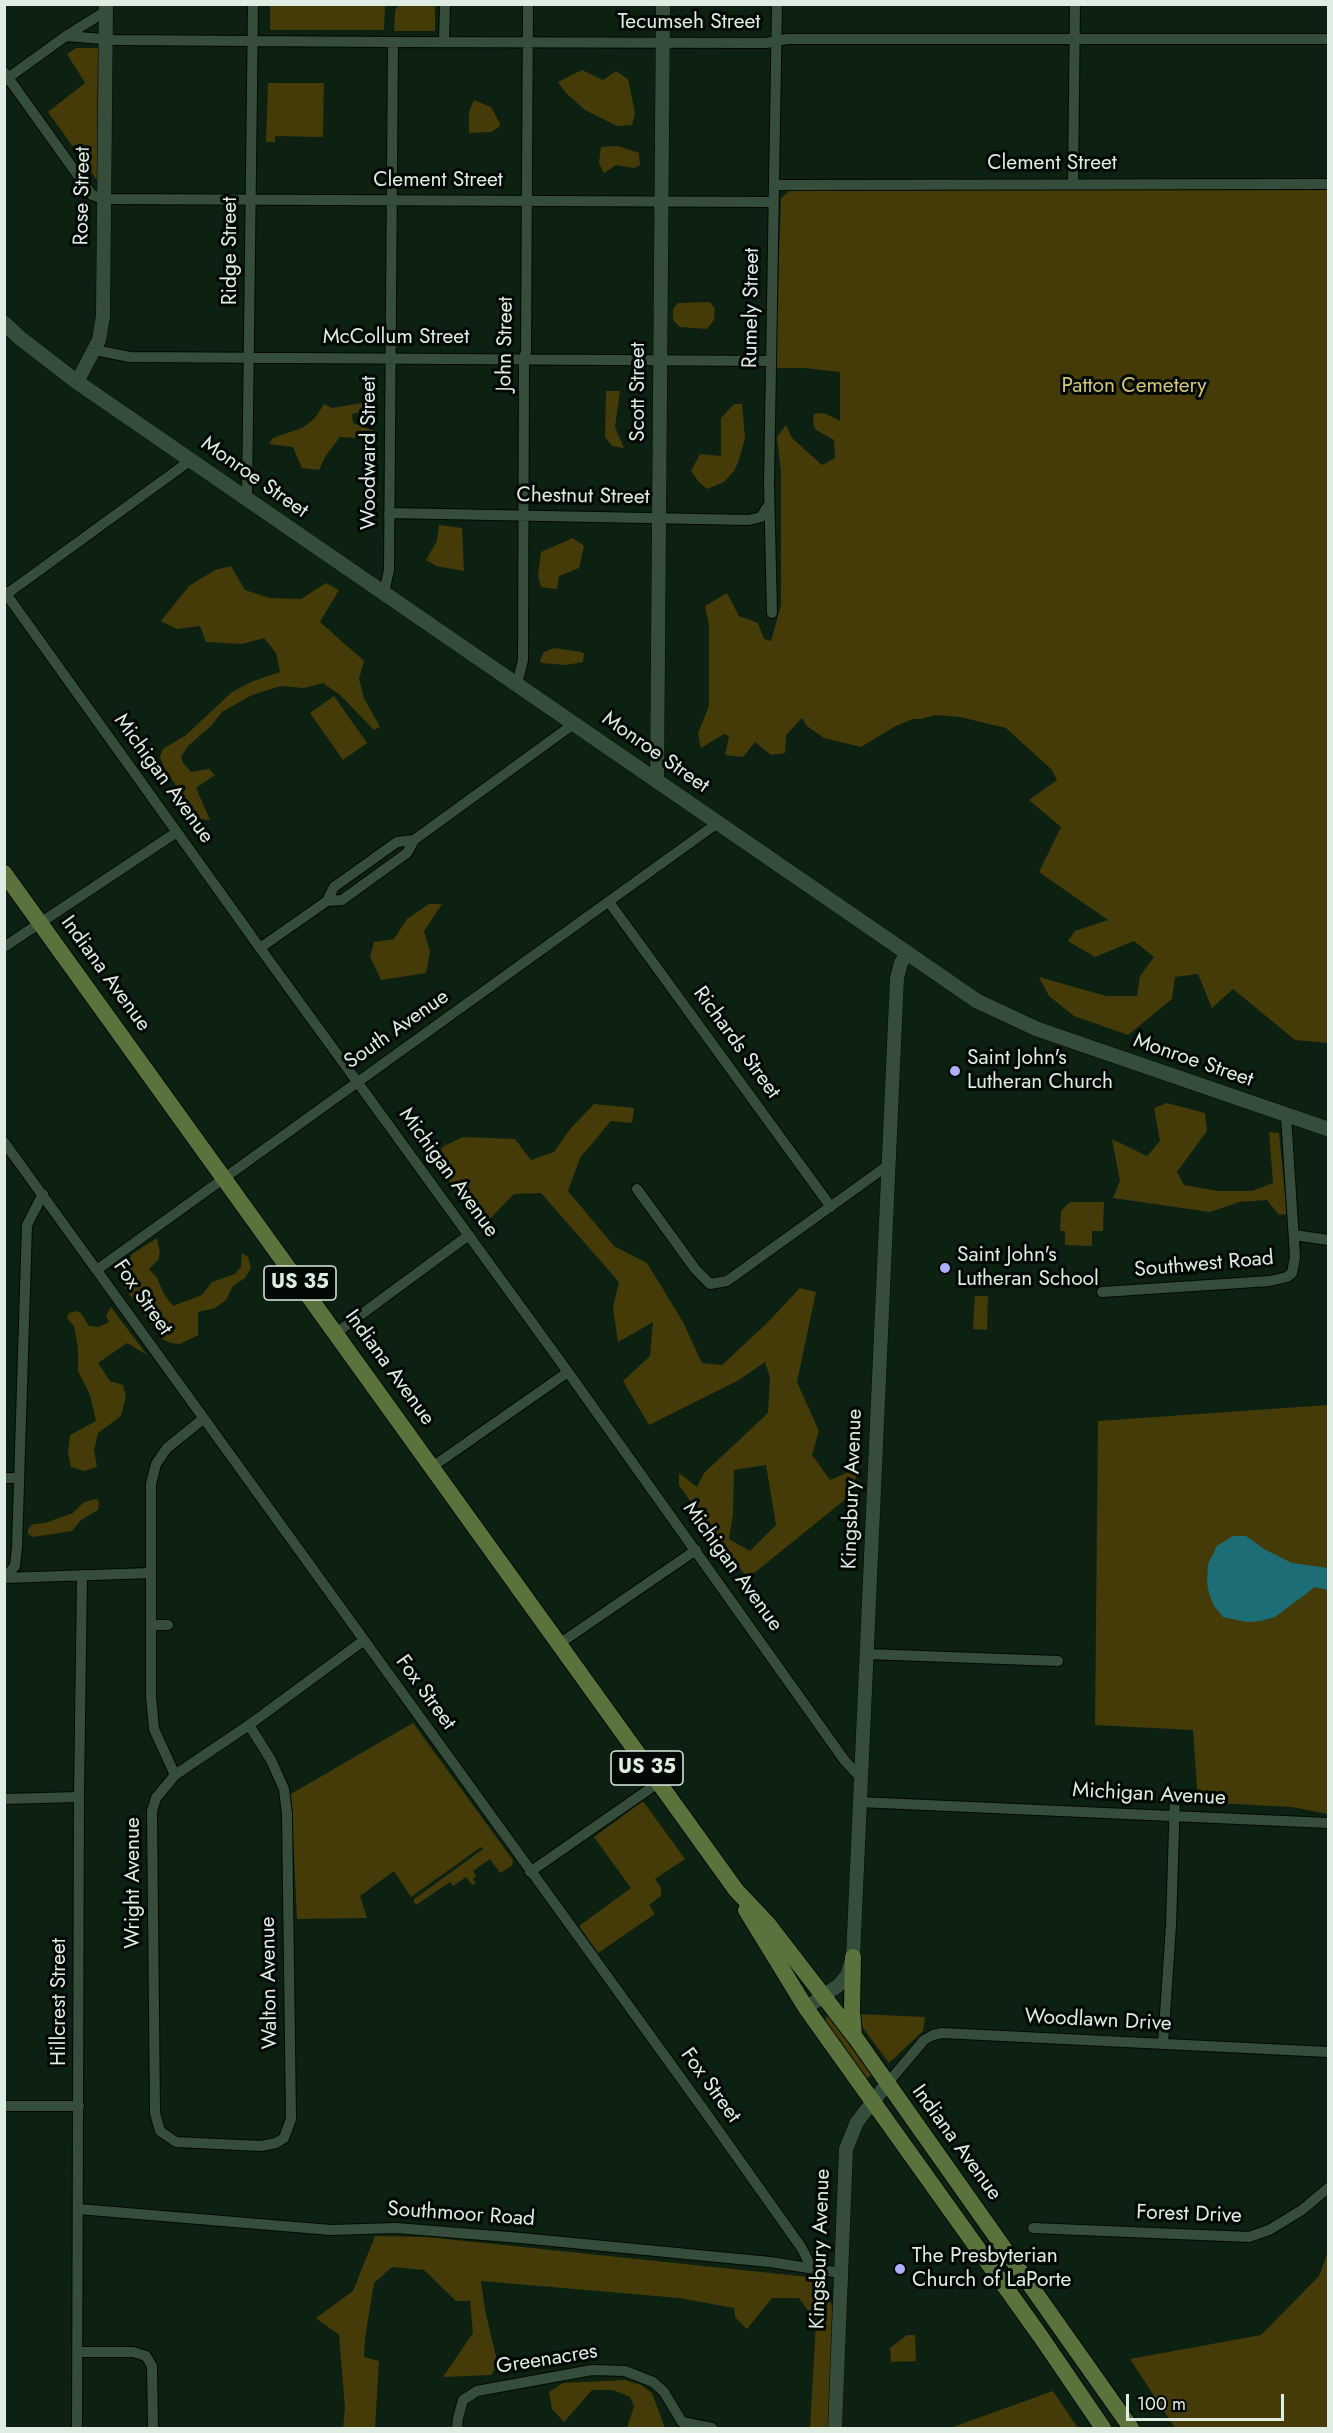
<!DOCTYPE html>
<html>
<head>
<meta charset="utf-8">
<style>
	body { margin:0 }
	#map { position:relative; width:1333px; height:2433px; overflow:hidden; background:#0c2112; font-family:Jost,sans-serif }
	canvas { display:block }
	.frame { position:absolute; inset:0; border:6px solid #dfece2; pointer-events:none }
	.scale { position:absolute; left:1126px; top:2394px; width:158px; height:27px; box-sizing:border-box; border:3px solid #dfece2; border-top:0; padding-left:8px; font-size:18px; line-height:21px; white-space:nowrap; color:#dfece2; -webkit-text-stroke:4px #020804; paint-order:stroke }
</style>
</head>
<body>
<div id="map">
<canvas width="1333" height="2433"></canvas>
<div class="frame"></div>
<div class="scale">100 m</div>
</div>
<script>
const ctx = document.querySelector('canvas').getContext('2d');
ctx.lineJoin = 'round';
function paint(path, color) {
  ctx.fillStyle = color;
  ctx.fill(path, 'evenodd');
}
function toPath(rows) {
  const path = new Path2D();
  for (const r of rows) {
    path.moveTo(r[0], r[1]);
    for (let i = 2; i < r.length; i += 2) path.lineTo(r[i], r[i + 1]);
  }
  return path;
}
function stroke(path, color, width, dash) {
  ctx.strokeStyle = color;
  ctx.lineWidth = width;
  ctx.lineCap = dash ? 'butt' : 'round';
  ctx.setLineDash(dash || []);
  ctx.stroke(path);
}
function write(font, color, halo, rows, align = 'center') {
  ctx.font = font + ' Jost,sans-serif';
  ctx.lineWidth = 6;
  ctx.setLineDash([]);
  ctx.textBaseline = 'middle';
  ctx.strokeStyle = halo;
  ctx.fillStyle = color;
  for (const [text, x, y, turn = 0] of rows) {
    ctx.save();
    ctx.translate(x, y);
    ctx.rotate((+turn || 0) * Math.PI / 180);
    ctx.textAlign = isNaN(turn) ? turn : align;
    if (halo) ctx.strokeText(text, 0, 0);
    ctx.fillText(text, 0, 0);
    ctx.restore();
  }
}
const green = toPath([
	[270,5,385,5,384,30,270,30],
	[398,5,435,5,435,31,394,31,395,11],
	[76,48,98,48,97,180,48,112,85,83,67,54],
	[582,70,603,80,616,71,628,79,635,113,632,125,617,126,585,110,565,92,558,82],
	[268,83,324,83,323,137,275,136,275,142,266,142],
	[474,100,491,107,500,124,499,127,491,132,469,133,469,111],
	[618,146,639,153,640,165,634,168,616,165,604,173,599,163,601,147],
	[791,190,1328,190,1328,1043,1295,1040,1233,989,1212,1008,1198,974,1175,977,1172,999,1128,1035,1074,1016,1049,996,1039,977,1106,996,1137,996,1140,976,1154,957,1134,941,1095,957,1068,941,1075,931,1108,920,1039,872,1061,827,1029,800,1057,780,1052,770,1006,728,960,717,935,715,921,719,913,719,896,726,861,747,824,738,807,726,802,718,786,735,785,753,771,755,755,742,743,757,725,755,729,736,724,734,701,748,698,733,709,706,709,625,705,606,727,593,739,616,758,623,764,639,771,641,781,605,781,472,777,437,786,425,792,438,822,465,835,458,834,440,816,430,813,424,814,414,824,413,840,421,840,372,805,368,775,368,781,198],
	[710,302,715,309,714,320,707,329,680,327,673,320,673,309,678,303],
	[606,391,620,391,615,427,624,448,612,446,605,437],
	[374,401,377,405,373,409,352,414,353,423,377,432,375,439,340,437,325,457,319,470,302,468,293,447,269,444,273,438,302,428,315,418,324,404,332,408],
	[734,404,742,404,745,438,739,460,734,471,724,482,707,489,698,481,691,471,700,454,721,456,721,418],
	[439,525,462,528,464,571,436,566,426,560,437,541],
	[573,538,584,546,579,568,559,576,557,589,541,587,538,575,541,552],
	[231,566,245,590,270,598,301,599,326,583,339,590,320,622,364,661,359,679,364,698,380,727,374,730,340,695,323,683,304,688,281,686,252,695,222,712,211,726,188,746,181,757,183,763,191,772,209,769,215,775,196,788,210,820,199,819,164,768,160,757,163,749,186,735,232,692,251,682,280,672,276,653,264,638,242,644,206,642,200,626,177,629,161,621,189,586,215,570],
	[554,648,581,652,584,654,583,662,566,665,541,663,540,660,544,652],
	[334,696,367,743,343,760,310,713],
	[429,904,442,904,424,931,430,952,426,973,381,980,370,957,374,942,394,939,407,919],
	[1167,1103,1205,1113,1207,1131,1177,1172,1184,1185,1218,1191,1252,1191,1273,1183,1269,1132,1279,1133,1287,1214,1279,1215,1267,1200,1239,1202,1210,1212,1113,1198,1120,1181,1112,1139,1147,1156,1160,1141,1154,1108],
	[594,1104,634,1108,632,1123,611,1121,580,1158,568,1191,614,1246,647,1263,683,1322,702,1363,722,1365,766,1324,800,1288,816,1292,797,1382,819,1431,812,1455,830,1480,858,1468,852,1494,748,1578,722,1546,679,1485,679,1473,697,1487,704,1473,768,1413,770,1378,765,1362,739,1380,649,1425,623,1381,650,1356,653,1322,618,1342,613,1307,619,1282,541,1193,514,1194,482,1227,432,1158,444,1146,463,1137,515,1139,531,1160,554,1152,571,1128],
	[766,1465,776,1525,750,1551,729,1539,733,1514,734,1470],
	[1070,1202,1104,1202,1103,1231,1092,1231,1092,1246,1065,1245,1065,1231,1060,1231,1061,1211],
	[157,1238,160,1252,158,1260,149,1269,157,1278,164,1294,173,1306,202,1295,212,1282,235,1274,241,1267,242,1253,248,1257,251,1268,245,1278,233,1286,226,1300,215,1308,198,1312,198,1335,180,1344,171,1343,162,1339,122,1284,123,1276,132,1254],
	[975,1296,988,1296,987,1330,973,1329],
	[111,1307,147,1355,127,1343,98,1363,110,1381,123,1385,126,1397,121,1416,98,1433,94,1450,97,1467,84,1471,71,1467,68,1453,70,1435,96,1421,90,1395,78,1371,78,1348,74,1326,67,1318,69,1313,76,1311,81,1313,89,1326,99,1327,109,1322,106,1315],
	[1328,1405,1328,1814,1292,1807,1198,1802,1193,1730,1095,1725,1098,1421],
	[97,1499,99,1503,98,1510,81,1520,72,1531,33,1537,28,1534,28,1529,33,1524,45,1523,73,1513,84,1502],
	[413,1723,513,1860,512,1866,500,1873,490,1859,473,1871,476,1876,473,1879,476,1883,472,1885,466,1877,453,1886,450,1882,416,1905,413,1900,483,1849,481,1847,411,1897,394,1871,360,1896,367,1918,297,1919,291,1794],
	[643,1801,685,1859,655,1879,661,1888,661,1896,649,1905,655,1914,598,1953,579,1926,631,1888,594,1837],
	[860,2014,925,2017,923,2031,889,2063,863,2028,859,2018],
	[830,2016,873,2074,865,2079,826,2024,826,2017],
	[375,2236,427,2237,809,2277,822,2282,833,2309,829,2428,810,2428,816,2322,799,2298,772,2298,747,2329,735,2317,734,2308,679,2298,481,2281,485,2310,498,2365,491,2375,443,2377,473,2333,470,2301,456,2301,424,2270,392,2267,374,2283,365,2338,364,2357,379,2361,375,2428,343,2428,345,2408,339,2335,316,2318,353,2291],
	[1328,2251,1328,2428,1175,2428,1130,2359,1261,2335,1319,2276],
	[907,2335,915,2335,916,2361,891,2362,890,2348],
	[625,2380,641,2385,652,2393,665,2428,627,2428,634,2406,630,2397,613,2390,592,2390,564,2422,552,2409,549,2392,563,2383],
	[1053,2391,1078,2428,949,2428,950,2428]
]);
const water = toPath([
	[1233,1536,1246,1536,1264,1549,1292,1563,1328,1568,1328,1590,1315,1587,1275,1617,1261,1621,1247,1622,1223,1617,1214,1606,1209,1593,1207,1583,1208,1564,1217,1546]
]);
const minor = toPath([
	[66,36,116,40,388,42,766,43,787,39,1328,39],
	[444,42,445,4],
	[4,72,92,195,104,199,772,202],
	[5,80,66,36,106,11],
	[1073,184,1075,4],
	[775,185,1328,184],
	[95,350,130,357,770,361],
	[247,498,253,4],
	[389,513,749,520,761,517,769,504],
	[4,591,260,948,568,1372,845,1761,860,1777],
	[384,593,389,570,393,42],
	[4,596,191,460],
	[772,613,769,484,777,4],
	[517,684,523,660,524,359,526,351,528,4],
	[327,901,342,900,407,853,414,840,575,723],
	[609,902,831,1207],
	[4,947,177,832],
	[260,948,327,901,334,887,397,842,414,840],
	[4,1142,701,2106,801,2247,812,2268],
	[637,1189,696,1270,710,1284,727,1281,887,1166],
	[1294,1235,1328,1240],
	[98,1269,719,822],
	[1102,1292,1270,1281,1287,1277,1292,1273,1295,1257,1286,1115],
	[336,1333,469,1235],
	[203,1419,167,1448,156,1464,151,1484,151,1696,154,1729,175,1775,156,1798,152,1811,155,2113,160,2131,176,2142,261,2146,276,2143,284,2138,291,2119,287,1814,284,1789,271,1760,249,1725],
	[432,1467,568,1372],
	[4,1478,19,1478],
	[4,1578,151,1573],
	[4,1579,15,1566,17,1547,27,1225,43,1194],
	[152,1625,168,1625],
	[559,1644,696,1550],
	[867,1654,1058,1661],
	[175,1775,249,1725,363,1641],
	[4,1799,79,1797],
	[859,1802,1328,1823],
	[530,1872,658,1783],
	[1163,2044,1171,1925,1175,1797],
	[887,2084,924,2040,933,2035,942,2033,1328,2052],
	[4,2106,79,2106],
	[78,2209,331,2230,396,2228,521,2238,770,2262,841,2273],
	[1033,2228,1249,2237,1269,2230,1302,2210,1328,2188],
	[78,2352,133,2352,146,2356,152,2366,153,2428],
	[77,2428,79,1797,82,1575],
	[457,2428,458,2418,463,2400,477,2391,592,2370,625,2371,653,2382,664,2392,682,2422,712,2428]
]);
const tertiary = toPath([
	[77,382,99,340,103,316,106,4],
	[657,780,663,4],
	[806,2008,839,1985,847,1975,853,1957,897,978,901,963,907,952],
	[835,2428,846,2149,857,2122,887,2084]
]);
const secondary = toPath([
	[4,323,20,338,77,382,977,1001,1037,1029,1328,1129]
]);
const primary = toPath([
	[4,873,736,1890,768,1924,855,2037,1131,2428],
	[746,1910,806,2008,1041,2337,1103,2428],
	[853,1957,852,2011,854,2036]
]);
const markers = [
	[955,1071,6,"#afaefa"],
	[945,1268,6,"#afaefa"],
	[900,2269,6,"#afaefa"]
];
const shields = [
	[300,1283,72],
	[647,1768,72]
];
const shieldNames = [
	["US 35",300,1283],
	["US 35",647,1768]
];
const streetNames = [
	["Tecumseh Street",689,23],
	["Clement Street",1052,164],
	["Clement Street",438,181],
	["Rose Street",83,196,-89],
	["Ridge Street",231,251,-90],
	["Rumely Street",752,308,-89],
	["McCollum Street",396,338],
	["John Street",506,344,-89],
	["Scott Street",639,392,-90],
	["Woodward Street",370,453,-90],
	["Monroe Street",254,478,35],
	["Chestnut Street",583,497,1],
	["Monroe Street",655,753,35],
	["Michigan Avenue",163,779,54],
	["Indiana Avenue",105,974,54],
	["South Avenue",397,1030,-35],
	["Richards Street",736,1043,54],
	["Monroe Street",1193,1061,19],
	["Michigan Avenue",448,1173,54],
	["Southwest Road",1204,1265,-5],
	["Fox Street",142,1298,55],
	["Indiana Avenue",389,1368,54],
	["Kingsbury Avenue",853,1489,-88],
	["Michigan Avenue",732,1567,54],
	["Fox Street",425,1693,54],
	["Michigan Avenue",1149,1795,3],
	["Wright Avenue",134,1883,-90],
	["Walton Avenue",270,1983,-91],
	["Hillcrest Street",60,2002,-90],
	["Woodlawn Drive",1098,2021,3],
	["Fox Street",710,2086,54],
	["Indiana Avenue",956,2143,54],
	["Southmoor Road",461,2215,4],
	["Forest Drive",1189,2215,2],
	["Kingsbury Avenue",821,2249,-88],
	["Greenacres",547,2360,-9]
];
const parkNames = [
	["Patton Cemetery",1134,387]
];
const poiNames = [
	["Saint John's",967,1059],
	["Lutheran Church",967,1083],
	["Saint John's",957,1256],
	["Lutheran School",957,1280],
	["The Presbyterian",912,2257],
	["Church of LaPorte",912,2281]
];
paint(green, '#443b08');
paint(water, '#1c6d75');
stroke(minor, '#000a01', 12);
stroke(tertiary, '#000a01', 15);
stroke(secondary, '#000a01', 16);
stroke(primary, '#000a01', 18);
stroke(minor, '#374d3c', 10);
stroke(tertiary, '#374d3c', 14);
stroke(secondary, '#374d3c', 15);
stroke(primary, '#5a733c', 16);
for (const [x, y, r, color] of markers) {
  const dot = new Path2D();
  dot.arc(x, y, r, 0, 2 * Math.PI);
  ctx.fillStyle = color;
  ctx.fill(dot);
  stroke(dot, '#020804', 2);
}
for (const [x, y, w] of shields) {
  const box = new Path2D();
  box.roundRect(x - w / 2, y - 17, w, 34, 4.5);
  ctx.fillStyle = '#020804';
  ctx.fill(box);
  stroke(box, '#dfece2', 1.5);
}
write('bold 20px', '#dfece2', null, shieldNames);
write('21px', '#dfece2', '#020804', streetNames);
write('21px', '#d5c572', '#020804', parkNames);
write('21px', '#dfece2', '#020804', poiNames, 'left');
</script>
</body>
</html>
